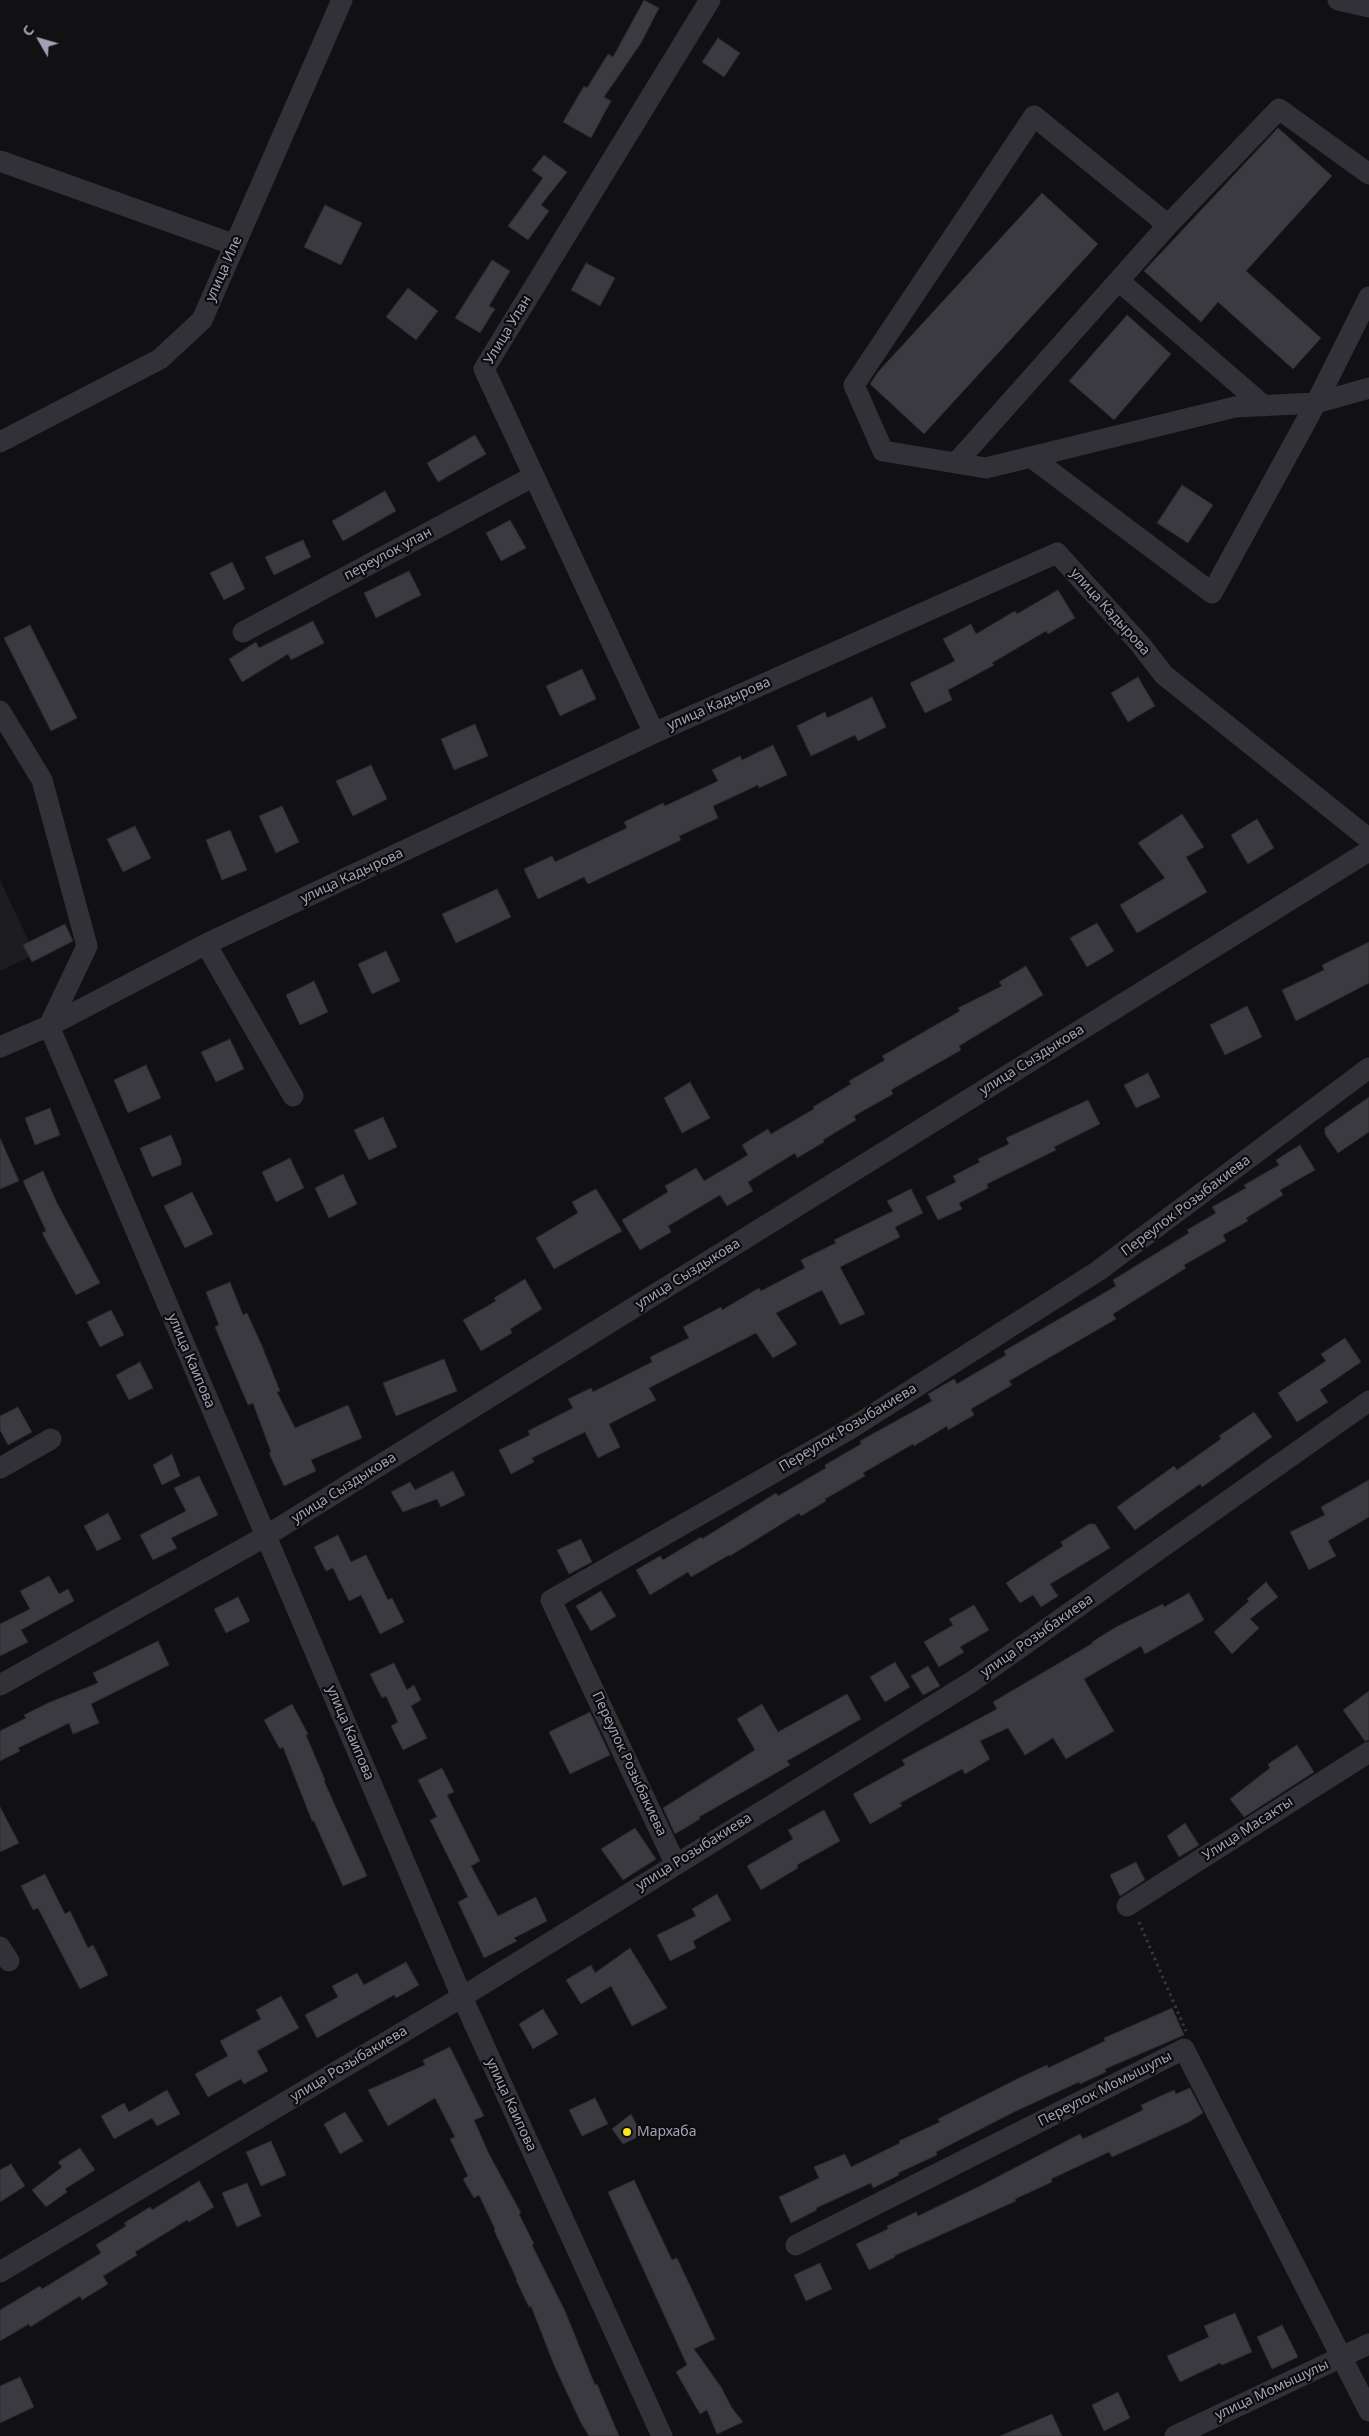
<!DOCTYPE html>
<html>
<head>
<meta charset="utf-8">
<style>
	body { margin:0 }
	#map { position:relative; width:1369px; height:2436px; overflow:hidden; background:#111012; font-family:"Noto Sans",sans-serif }
	canvas { display:block }
	.north { position:absolute; left:15px; top:15px; width:50px; height:50px; -webkit-text-stroke:4px #0c0b0d; paint-order:stroke; rotate:308deg; font-size:14px; font-weight:700; line-height:20px; text-align:center; color:#a1a2b4 }
	.north::after { content:''; display:block; margin:auto; width:18px; height:22px; background:#a1a2b4; clip-path:polygon(50% 0,100% 100%,50% 72%,0 100%) }
</style>
</head>
<body>
<div id="map">
<canvas width="1369" height="2436"></canvas>
<div class="north">С</div>
</div>
<script>
const ctx = document.querySelector('canvas').getContext('2d');
ctx.lineJoin = 'round';
function paint(path, color) {
  ctx.fillStyle = color;
  ctx.fill(path, 'evenodd');
}
function toPath(rows) {
  const path = new Path2D();
  for (const r of rows) {
    path.moveTo(r[0], r[1]);
    for (let i = 2; i < r.length; i += 2) path.lineTo(r[i], r[i + 1]);
  }
  return path;
}
function stroke(path, color, width, dash) {
  ctx.strokeStyle = color;
  ctx.lineWidth = width;
  ctx.lineCap = dash ? 'butt' : 'round';
  ctx.setLineDash(dash || []);
  ctx.stroke(path);
}
function write(font, color, halo, rows, align = 'center') {
  ctx.font = font + ' "Noto Sans",sans-serif';
  ctx.lineWidth = 4.5;
  ctx.setLineDash([]);
  ctx.textBaseline = 'middle';
  ctx.strokeStyle = halo;
  ctx.fillStyle = color;
  for (const [text, x, y, turn = 0] of rows) {
    ctx.save();
    ctx.translate(x, y);
    ctx.rotate((+turn || 0) * Math.PI / 180);
    ctx.textAlign = isNaN(turn) ? turn : align;
    if (halo) ctx.strokeText(text, 0, 0);
    ctx.fillText(text, 0, 0);
    ctx.restore();
  }
}
const built = toPath([
	[0,880,35,954,0,971]
]);
const building = toPath([
	[644,0,659,8,641,43,604,97,611,101,591,138,563,122,584,86,587,88,608,54,613,57,644,0],
	[718,38,740,53,724,77,702,62,718,38],
	[1278,128,1332,176,1246,271,1321,338,1293,369,1218,302,1201,322,1144,271,1278,128],
	[544,155,567,172,541,205,549,211,528,240,508,226,543,178,532,170,544,155],
	[1042,193,1098,244,924,434,870,384,878,372,1042,193],
	[325,205,362,223,341,265,304,247,325,205],
	[492,260,510,271,489,306,495,309,480,333,455,318,492,260],
	[586,263,615,278,600,306,571,290,586,263],
	[408,288,438,311,416,340,386,317,408,288],
	[1127,315,1171,354,1114,420,1069,381,1127,315],
	[475,435,486,454,438,482,427,463,475,435],
	[1182,485,1213,505,1188,543,1157,523,1182,485],
	[385,491,396,511,343,541,332,521,385,491],
	[510,520,526,548,501,561,486,533,510,520],
	[303,540,311,557,274,575,265,557,303,540],
	[232,562,245,589,224,600,210,573,232,562],
	[409,571,421,595,376,618,364,593,409,571],
	[1058,590,1075,618,1048,634,1046,631,992,663,994,665,948,690,952,700,925,713,910,683,955,661,943,639,971,624,976,634,1015,611,1017,614,1058,590],
	[313,621,324,643,291,660,288,654,242,682,229,659,256,642,259,648,313,621],
	[30,625,77,718,51,731,4,638,30,625],
	[582,669,596,699,560,716,546,686,582,669],
	[1138,677,1155,706,1128,722,1111,693,1138,677],
	[872,697,886,727,858,741,855,735,811,756,797,726,825,712,827,718,872,697],
	[475,724,488,756,454,770,441,739,475,724],
	[773,745,787,775,759,788,758,785,713,806,718,818,679,836,681,840,588,884,584,877,538,899,524,869,552,856,555,862,627,828,624,822,663,803,665,806,718,781,712,770,740,756,742,760,773,745],
	[371,765,387,799,353,816,336,781,371,765],
	[282,806,299,842,276,853,259,816,282,806],
	[1182,814,1204,847,1186,857,1207,892,1137,933,1120,905,1165,878,1138,843,1182,814],
	[1257,819,1274,848,1248,864,1231,835,1257,819],
	[135,826,151,858,123,872,107,839,135,826],
	[230,830,247,870,222,880,206,840,230,830],
	[497,889,511,917,456,943,442,914,497,889],
	[1097,923,1114,951,1087,967,1070,938,1097,923],
	[65,924,73,941,32,962,23,945,65,924],
	[1369,942,1369,983,1296,1021,1282,990,1324,970,1322,965,1369,942],
	[386,951,400,981,372,994,358,964,386,951],
	[1026,966,1043,995,959,1046,961,1050,891,1090,893,1094,854,1116,856,1120,823,1140,824,1142,797,1158,795,1153,748,1182,753,1191,727,1206,720,1195,668,1226,671,1232,640,1250,622,1220,668,1192,665,1186,696,1168,704,1181,748,1155,742,1145,768,1129,771,1134,814,1109,813,1107,851,1084,849,1081,885,1060,882,1056,960,1011,958,1008,1002,986,999,982,1026,966],
	[314,981,328,1012,300,1025,286,995,314,981],
	[1247,1006,1262,1037,1225,1055,1210,1025,1247,1006],
	[230,1039,244,1069,216,1082,201,1052,230,1039],
	[146,1065,161,1098,128,1113,114,1080,146,1065],
	[1148,1073,1160,1097,1136,1108,1124,1085,1148,1073],
	[690,1082,710,1118,682,1133,664,1098,690,1082],
	[1369,1097,1369,1132,1338,1153,1325,1134,1325,1128,1369,1097],
	[1088,1100,1100,1124,1054,1147,1056,1150,987,1184,988,1188,959,1203,962,1209,938,1220,926,1197,956,1182,953,1176,980,1162,978,1159,1009,1144,1006,1138,1088,1100],
	[50,1108,60,1135,35,1145,25,1118,50,1108],
	[383,1117,397,1147,369,1160,354,1130,383,1117],
	[171,1135,181,1159,181,1165,152,1177,140,1148,171,1135],
	[0,1138,19,1181,0,1189,0,1138],
	[1300,1145,1315,1170,1280,1190,1283,1195,1246,1218,1248,1221,1223,1235,1226,1241,1184,1265,1186,1268,1113,1314,1116,1319,1009,1381,1012,1385,971,1409,974,1415,948,1430,947,1426,914,1446,913,1444,863,1473,865,1476,825,1499,826,1501,801,1516,799,1513,730,1556,729,1555,691,1577,688,1572,650,1595,636,1570,660,1556,663,1560,701,1537,702,1539,776,1493,778,1496,826,1468,825,1465,861,1444,860,1441,932,1401,928,1394,954,1379,957,1384,1006,1355,1004,1351,1116,1286,1113,1280,1189,1233,1187,1230,1216,1213,1212,1207,1246,1188,1244,1185,1279,1165,1276,1160,1300,1145],
	[290,1158,304,1188,276,1202,262,1172,290,1158],
	[43,1171,56,1201,100,1283,76,1295,42,1233,46,1231,23,1181,43,1171],
	[343,1174,357,1204,329,1218,315,1188,343,1174],
	[596,1189,622,1231,554,1269,536,1238,578,1213,572,1202,596,1189],
	[911,1189,923,1213,895,1227,900,1237,840,1267,865,1314,840,1325,822,1290,776,1313,797,1344,773,1358,756,1333,649,1388,656,1400,609,1424,620,1447,598,1458,585,1432,532,1458,534,1462,511,1474,499,1450,530,1435,528,1431,573,1408,568,1399,591,1388,593,1392,652,1362,650,1357,689,1338,683,1327,721,1307,722,1310,759,1288,761,1291,805,1268,801,1260,836,1243,834,1240,893,1211,887,1201,911,1189],
	[192,1192,213,1234,185,1248,164,1206,192,1192],
	[525,1279,542,1309,510,1329,512,1333,481,1351,463,1320,496,1301,494,1298,525,1279],
	[230,1282,243,1315,247,1313,262,1346,280,1391,277,1392,295,1428,348,1405,362,1438,311,1460,316,1471,284,1486,269,1453,271,1452,253,1403,248,1405,215,1327,219,1325,206,1292,230,1282],
	[111,1310,124,1335,100,1347,87,1322,111,1310],
	[1345,1338,1361,1362,1320,1390,1328,1402,1297,1422,1278,1393,1326,1361,1321,1354,1345,1338],
	[444,1359,457,1391,396,1416,383,1383,444,1359],
	[140,1362,153,1388,129,1400,116,1375,140,1362],
	[18,1407,32,1432,8,1445,0,1430,0,1416,18,1407],
	[1254,1412,1272,1437,1202,1487,1200,1484,1135,1530,1117,1507,1174,1466,1177,1470,1221,1439,1219,1436,1254,1412],
	[172,1454,180,1476,162,1485,153,1465,172,1454],
	[453,1471,465,1495,441,1507,437,1499,403,1512,391,1492,410,1482,415,1490,453,1471],
	[199,1476,218,1515,171,1538,177,1548,153,1560,140,1535,186,1511,174,1488,199,1476],
	[1369,1480,1369,1517,1328,1541,1336,1556,1309,1570,1290,1532,1325,1515,1321,1507,1369,1480],
	[108,1513,121,1539,97,1551,84,1526,108,1513],
	[1089,1524,1095,1524,1110,1548,1050,1584,1058,1596,1041,1607,1033,1595,1020,1603,1006,1583,1063,1546,1061,1542,1089,1524],
	[338,1535,351,1562,366,1555,388,1600,392,1598,404,1622,380,1634,361,1595,349,1601,333,1568,326,1571,314,1547,338,1535],
	[581,1539,592,1562,569,1574,557,1550,581,1539],
	[49,1576,59,1594,68,1589,74,1601,21,1630,28,1642,0,1656,0,1624,30,1609,20,1591,49,1576],
	[1266,1582,1278,1597,1250,1619,1259,1628,1232,1654,1214,1632,1249,1601,1247,1599,1266,1582],
	[601,1591,616,1616,591,1631,576,1606,601,1591],
	[1189,1593,1204,1620,1145,1654,1141,1646,1084,1679,1114,1731,1066,1759,1053,1738,1025,1755,1008,1728,980,1741,990,1759,965,1774,962,1769,900,1803,902,1806,870,1824,853,1794,905,1765,902,1760,997,1709,993,1702,1093,1643,1092,1642,1116,1627,1163,1604,1164,1607,1189,1593],
	[238,1597,250,1621,226,1633,214,1609,238,1597],
	[974,1605,989,1630,960,1647,964,1652,939,1667,924,1642,953,1625,949,1619,974,1605],
	[158,1641,169,1665,91,1704,99,1723,73,1734,69,1723,18,1748,20,1751,0,1761,0,1731,26,1718,24,1715,48,1703,98,1683,93,1673,158,1641],
	[895,1662,910,1687,885,1702,870,1677,895,1662],
	[394,1663,407,1690,414,1685,421,1700,411,1706,427,1738,403,1750,391,1726,398,1722,386,1696,382,1698,370,1674,394,1663],
	[928,1666,940,1686,923,1695,911,1676,928,1666],
	[1369,1691,1369,1740,1365,1741,1343,1710,1369,1691],
	[847,1694,861,1719,787,1761,790,1765,699,1817,700,1819,675,1834,663,1808,755,1750,737,1719,762,1704,778,1732,847,1694],
	[292,1704,308,1734,306,1735,325,1780,324,1781,367,1876,343,1886,314,1821,312,1821,283,1747,280,1749,264,1720,292,1704],
	[590,1712,610,1755,570,1774,549,1732,590,1712],
	[1297,1745,1314,1772,1244,1817,1230,1799,1270,1768,1268,1764,1297,1745],
	[442,1768,454,1792,447,1795,480,1861,471,1866,498,1916,536,1897,547,1921,514,1938,517,1941,484,1958,458,1902,468,1897,430,1820,437,1817,418,1780,442,1768],
	[0,1807,19,1843,0,1852,0,1807],
	[824,1810,840,1841,797,1865,798,1868,761,1890,747,1866,793,1839,788,1830,824,1810],
	[1185,1823,1199,1845,1179,1857,1167,1836,1185,1823],
	[635,1828,656,1859,623,1880,601,1849,635,1828],
	[1136,1862,1145,1880,1120,1896,1110,1875,1136,1862],
	[45,1874,65,1914,70,1911,88,1948,93,1945,108,1975,80,1989,38,1908,33,1910,21,1886,45,1874],
	[717,1894,731,1920,693,1941,696,1948,670,1961,657,1935,696,1916,692,1909,717,1894],
	[630,1948,667,2008,632,2026,611,1986,581,2004,566,1980,591,1965,595,1973,630,1948],
	[406,1962,419,1985,396,1998,394,1995,317,2038,305,2015,338,1997,332,1986,357,1973,364,1985,406,1962],
	[281,1996,299,2028,257,2051,268,2071,244,2084,241,2079,208,2097,195,2074,228,2056,220,2041,261,2019,256,2010,281,1996],
	[1172,2008,1184,2035,1105,2069,1106,2072,1080,2084,1079,2082,1016,2111,936,2152,937,2155,898,2173,899,2175,873,2188,871,2183,816,2208,817,2210,791,2223,779,2197,819,2178,814,2167,845,2154,851,2167,900,2143,899,2141,940,2122,938,2119,1021,2077,1047,2065,1048,2068,1105,2041,1104,2038,1172,2008],
	[543,2009,558,2034,533,2049,519,2024,543,2009],
	[450,2047,484,2116,474,2120,489,2154,521,2213,519,2214,534,2244,532,2245,565,2311,595,2385,597,2384,619,2436,589,2436,581,2423,554,2365,531,2306,529,2307,516,2280,517,2280,494,2230,495,2229,479,2195,474,2198,463,2179,468,2176,450,2139,455,2137,435,2098,388,2126,368,2090,425,2065,423,2060,450,2047],
	[1190,2088,1203,2113,1189,2122,1112,2157,1109,2152,1051,2179,1052,2182,1015,2199,1016,2201,894,2256,895,2257,869,2270,856,2244,888,2229,887,2226,916,2212,918,2216,978,2187,1080,2134,1083,2139,1143,2110,1141,2105,1174,2090,1176,2094,1190,2088],
	[167,2090,180,2114,157,2126,152,2118,114,2139,101,2116,124,2103,129,2112,167,2090],
	[595,2098,608,2124,582,2136,569,2110,595,2098],
	[345,2112,363,2141,340,2154,324,2124,345,2112],
	[631,2114,642,2135,623,2144,612,2129,631,2114],
	[271,2141,286,2175,261,2186,246,2152,271,2141],
	[80,2148,95,2170,65,2189,67,2192,46,2207,32,2190,62,2167,58,2162,80,2148],
	[11,2164,25,2186,0,2202,0,2170,11,2164],
	[634,2180,672,2260,677,2258,715,2339,694,2349,721,2387,732,2408,743,2422,717,2434,707,2410,700,2414,676,2372,687,2365,608,2192,634,2180],
	[199,2181,214,2207,189,2222,187,2220,135,2252,137,2255,103,2276,108,2284,82,2300,80,2296,30,2327,29,2324,0,2341,0,2310,40,2286,42,2289,101,2253,96,2245,126,2226,124,2223,150,2207,152,2210,199,2181],
	[247,2183,261,2216,237,2227,222,2193,247,2183],
	[820,2263,832,2289,806,2301,794,2275,820,2263],
	[1235,2313,1252,2352,1222,2365,1220,2363,1180,2382,1167,2356,1209,2337,1204,2326,1235,2313],
	[1282,2325,1298,2357,1272,2369,1257,2337,1282,2325],
	[20,2377,34,2407,0,2423,0,2386,20,2377],
	[1118,2392,1130,2418,1104,2431,1092,2405,1118,2392],
	[1052,2414,1062,2436,1000,2436,1052,2414]
]);
const path = toPath([
	[1139,1922,1186,2031]
]);
const minor = toPath([
	[1338,0,1369,7],
	[0,161,235,245],
	[1168,225,1034,116,854,385,883,451,986,468,1235,407,1316,403,1369,388],
	[1119,281,1264,406],
	[0,442,160,359,202,320,342,0],
	[1031,457,1212,593,1316,403,1369,297],
	[956,463,1168,225,1279,109,1369,174],
	[243,632,534,476],
	[0,711,42,780,87,946,49,1026,462,1997,662,2436],
	[654,733,484,369,710,0],
	[206,944,293,1096],
	[0,1047,49,1026,206,944,654,733,1057,553,1140,644,1164,675,1369,839],
	[0,1468,51,1439],
	[0,1685,266,1536,1369,851],
	[675,1863,551,1600,850,1429,1098,1271,1369,1068],
	[1127,1906,1369,1752],
	[0,1947,9,1961],
	[796,2245,1184,2049,1369,2411],
	[0,2272,462,1997,973,1681,1369,1401],
	[1175,2436,1369,2344]
]);
const markers = [
	[627,2132,5,"#ffe51c"]
];
const streetNames = [
	["улица Иле",224,269,-66],
	["Улица Улан",508,330,-59],
	["переулок улан",388,554,-28],
	["улица Кадырова",1110,612,48],
	["улица Кадырова",719,704,-24],
	["улица Кадырова",352,876,-25],
	["улица Сыздыкова",1032,1060,-32],
	["Переулок Розыбакиева",1186,1206,-37],
	["улица Сыздыкова",688,1274,-32],
	["улица Каипова",191,1361,67],
	["Переулок Розыбакиева",848,1428,-31],
	["улица Сыздыкова",344,1488,-32],
	["улица Розыбакиева",1037,1636,-35],
	["улица Каипова",350,1733,67],
	["Переулок Розыбакиева",629,1764,65],
	["Улица Масакты",1248,1829,-33],
	["улица Розыбакиева",694,1852,-32],
	["улица Розыбакиева",349,2064,-31],
	["Переулок Момышулы",1105,2089,-27],
	["улица Каипова",511,2105,65],
	["улица Момышулы",1272,2390,-25]
];
const poiNames = [
	["Мархаба",637,2132]
];
paint(built, '#1d1c1f');
paint(building, '#3a3a40');
stroke(building, '#2b2a2e', 1);
stroke(path, '#37383e', 3, [2.5, 4]);
stroke(minor, '#323137', 21);
for (const [x, y, r, color] of markers) {
  const dot = new Path2D();
  dot.arc(x, y, r, 0, 2 * Math.PI);
  ctx.fillStyle = color;
  ctx.fill(dot);
  stroke(dot, '#0c0b0d', 2);
}
write('14px', '#a1a2b4', '#0c0b0d', streetNames);
write('14px', '#a1a2b4', '#0c0b0d', poiNames, 'left');
</script>
</body>
</html>
